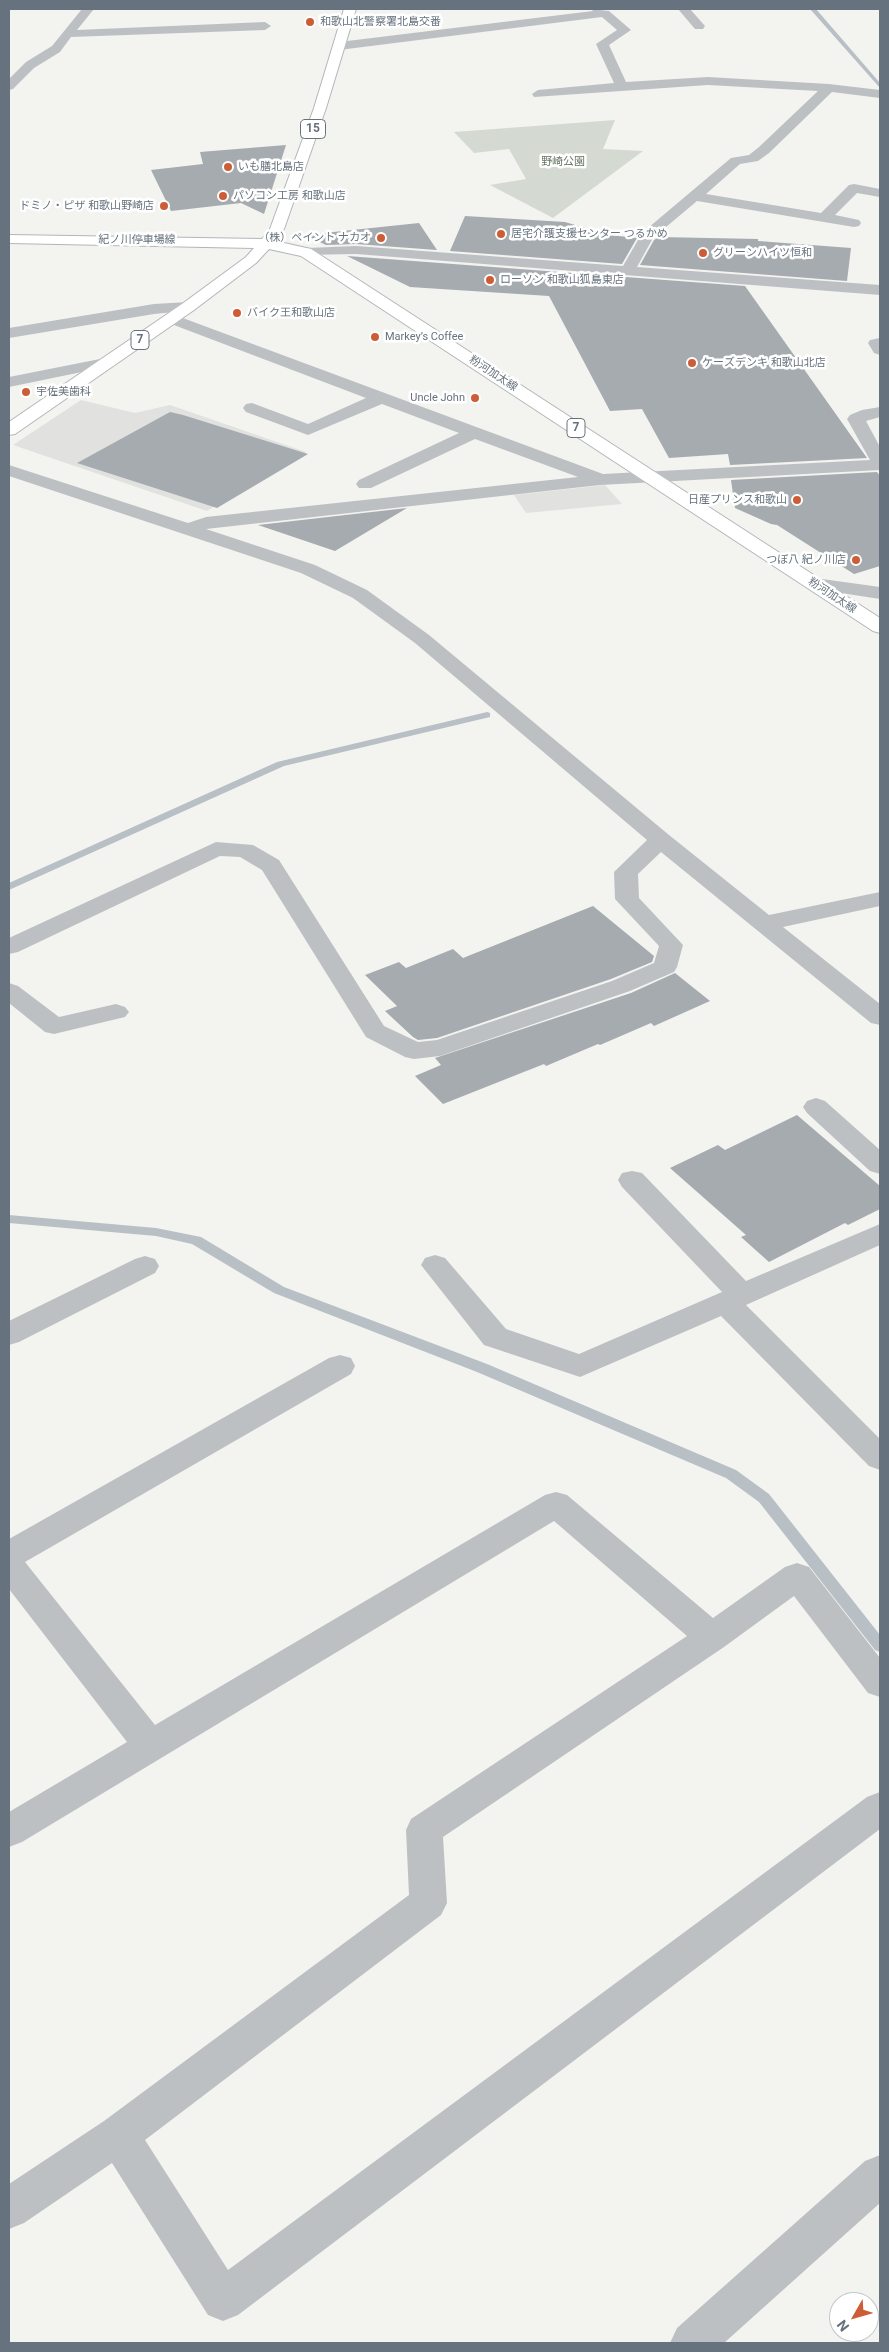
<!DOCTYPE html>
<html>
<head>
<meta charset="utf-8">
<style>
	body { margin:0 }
	#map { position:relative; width:889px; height:2352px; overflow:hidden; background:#f3f3f0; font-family:Roboto,sans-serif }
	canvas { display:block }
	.frame { position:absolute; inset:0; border:10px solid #66727d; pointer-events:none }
	.north { position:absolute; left:829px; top:2292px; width:50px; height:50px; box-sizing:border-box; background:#fff; border:1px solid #c2c7cb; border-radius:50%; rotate:232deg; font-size:14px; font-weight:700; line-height:20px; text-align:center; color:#66727d }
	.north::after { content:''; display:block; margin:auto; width:18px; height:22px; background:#cd5d36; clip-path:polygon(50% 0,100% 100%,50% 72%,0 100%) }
</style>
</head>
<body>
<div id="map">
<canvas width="889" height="2352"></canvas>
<div class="frame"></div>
<div class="north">N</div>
</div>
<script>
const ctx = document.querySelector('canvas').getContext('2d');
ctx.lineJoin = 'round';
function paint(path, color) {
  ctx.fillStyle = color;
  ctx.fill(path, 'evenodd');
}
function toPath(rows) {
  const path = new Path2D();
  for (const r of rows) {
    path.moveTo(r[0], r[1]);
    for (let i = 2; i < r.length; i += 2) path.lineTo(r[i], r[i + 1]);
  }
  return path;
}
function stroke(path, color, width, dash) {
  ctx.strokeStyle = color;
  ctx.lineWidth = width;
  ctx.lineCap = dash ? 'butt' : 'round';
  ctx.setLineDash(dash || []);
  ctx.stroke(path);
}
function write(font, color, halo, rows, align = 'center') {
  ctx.font = font + ' Roboto,"Noto Sans JP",sans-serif';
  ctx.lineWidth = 5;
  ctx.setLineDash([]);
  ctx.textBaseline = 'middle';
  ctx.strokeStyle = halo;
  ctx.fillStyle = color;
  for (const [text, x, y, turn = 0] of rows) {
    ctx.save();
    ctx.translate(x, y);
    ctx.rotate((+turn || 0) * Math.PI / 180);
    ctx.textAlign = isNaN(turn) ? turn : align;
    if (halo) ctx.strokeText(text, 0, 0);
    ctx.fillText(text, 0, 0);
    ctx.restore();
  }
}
const built = toPath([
	[81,400,135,413,170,405,306,452,207,511,13,445],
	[605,485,622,504,526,513,514,495]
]);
const green = toPath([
	[615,120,603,149,643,151,553,218,490,185,526,179,509,149,474,153,454,132]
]);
const stream = toPath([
	[810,9,816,9,880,83,880,88,810,9],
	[487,712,490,713,490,717,284,766,9,890,9,883,277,762,487,712],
	[9,1215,156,1228,201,1237,284,1287,487,1364,736,1470,769,1494,880,1635,880,1652,875,1650,759,1502,726,1478,477,1372,274,1293,192,1244,156,1236,9,1223,9,1215]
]);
const building = toPath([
	[286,145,264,214,241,203,171,211,151,170,203,164,200,152],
	[465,216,565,222,609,235,637,238,622,264,450,251],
	[419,223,437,250,356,244,326,245,305,235],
	[659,237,758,239,758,241,851,248,847,281,640,265,654,240],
	[347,256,745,286,867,458,730,465,728,454,669,458,642,409,610,411,549,296,410,287],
	[170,412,183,415,308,454,217,508,77,463],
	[877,472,880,476,880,566,854,574,777,525,771,524,735,508,731,480],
	[407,508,335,551,258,525],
	[593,906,654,956,652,962,611,979,437,1038,418,1040,413,1037,385,1011,397,1006,365,975,399,962,406,968,453,949,463,958],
	[675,973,710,1001,654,1026,651,1023,600,1045,598,1044,546,1066,544,1064,443,1104,415,1076,441,1065,435,1058,631,993],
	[797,1115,880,1186,880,1209,848,1225,845,1223,769,1262,741,1237,746,1235,670,1168,718,1145,725,1150]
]);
const minor = toPath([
	[82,9,94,9,77,30,265,22,271,26,265,30,71,37,60,52,34,68,13,89,9,90,9,79,26,62,52,46,82,9],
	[591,9,609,11,631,30,609,45,626,82,708,77,829,84,880,90,880,98,832,92,769,153,758,161,740,164,706,194,821,213,849,185,854,184,880,189,880,197,857,193,835,215,859,220,861,223,859,226,854,227,697,201,653,238,637,267,880,285,880,295,356,254,301,255,299,252,306,248,356,246,623,266,642,233,731,158,749,155,759,147,818,91,708,85,534,97,532,94,538,90,614,83,596,44,617,30,602,17,339,50,333,46,339,42,593,11,591,9],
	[678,9,690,9,705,26,703,29,695,29,678,9],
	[188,302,194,304,196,307,194,310,154,314,9,338,9,328,154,304,188,302],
	[172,314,603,474,870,460,847,419,850,415,862,410,880,407,880,417,866,421,880,447,880,470,600,485,206,529,315,565,367,590,429,635,669,835,769,915,880,892,880,906,783,927,880,1004,880,1025,871,1023,661,852,638,874,639,898,683,945,677,967,674,972,630,991,440,1056,414,1059,405,1057,366,1037,262,870,240,857,220,856,18,952,9,954,9,938,216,842,253,845,279,860,384,1026,418,1042,437,1040,612,981,654,963,659,946,615,899,614,872,647,840,415,643,353,598,301,573,9,476,9,465,188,523,206,517,578,477,475,439,371,488,359,488,356,484,359,480,459,433,382,404,308,435,246,412,243,408,246,404,252,403,308,424,366,398,166,322,164,319,166,316,172,314],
	[880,338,880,355,874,353,868,343,870,340,880,338],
	[105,358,111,360,113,363,111,366,9,387,9,377,105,358],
	[815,578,880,587,880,599,808,588,805,584,808,580,815,578],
	[9,983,18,986,59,1017,116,1004,125,1007,129,1012,125,1017,54,1034,45,1032,9,1003,9,983],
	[816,1098,825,1101,880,1150,880,1174,870,1171,807,1113,803,1107,807,1101,816,1098],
	[632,1171,642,1173,746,1281,880,1224,880,1245,746,1305,880,1439,880,1470,869,1466,721,1316,580,1377,484,1345,421,1265,425,1258,435,1255,445,1258,506,1329,579,1354,722,1292,622,1187,618,1180,622,1173,632,1171],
	[145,1256,155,1259,159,1266,155,1273,19,1342,9,1345,9,1321,135,1259,145,1256],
	[340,1355,351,1358,355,1366,351,1374,25,1562,155,1725,545,1495,556,1492,567,1495,713,1618,785,1567,797,1563,809,1567,880,1658,880,1697,868,1693,794,1596,724,1647,443,1837,447,1903,441,1915,145,2140,228,2270,867,1797,880,1792,880,1829,238,2315,223,2321,208,2315,112,2163,24,2223,9,2229,9,2184,104,2121,409,1895,406,1830,411,1819,687,1636,554,1521,22,1842,9,1847,9,1812,127,1742,9,1589,9,1539,329,1358,340,1355],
	[880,2155,880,2203,724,2343,670,2343,677,2328,865,2161,880,2155]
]);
const major = toPath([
	[344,9,356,9,326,108,284,229,275,241,311,249,880,618,880,633,873,631,301,256,269,249,256,263,194,310,15,434,9,435,9,422,182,304,246,257,254,248,9,243,9,235,262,239,270,229,314,108,344,9]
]);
const markers = [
	[310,22,5,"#cd5d36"],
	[228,167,5,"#cd5d36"],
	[223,196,5,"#cd5d36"],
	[164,206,5,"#cd5d36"],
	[501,234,5,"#cd5d36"],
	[381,238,5,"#cd5d36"],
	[703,253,5,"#cd5d36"],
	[490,280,5,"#cd5d36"],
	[237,313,5,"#cd5d36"],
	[375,337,5,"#cd5d36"],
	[692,363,5,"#cd5d36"],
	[26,392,5,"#cd5d36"],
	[475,398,5,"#cd5d36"],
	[797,500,5,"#cd5d36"],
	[856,560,5,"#cd5d36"]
];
const farPoinames = [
	["和歌山北警察署北島交番",320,22],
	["いも膳北島店",238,167],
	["パソコン工房 和歌山店",233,196],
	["ドミノ・ピザ 和歌山野崎店",154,206,"right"],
	["居宅介護支援センター つるかめ",511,234],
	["（株）ペイント ナカオ",371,238,"right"],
	["グリーンハイツ恒和",713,253],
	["ローソン 和歌山狐島東店",500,280],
	["バイク王和歌山店",247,313],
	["Markey’s Coffee",385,337],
	["ケーズデンキ 和歌山北店",702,363],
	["宇佐美歯科",36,392],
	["Uncle John",465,398,"right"],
	["日産プリンス和歌山",787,500,"right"],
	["つぼ八 紀ノ川店",846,560,"right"]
];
const farParknames = [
	["野崎公園",563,162]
];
const farStreetnames = [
	["紀ノ川停車場線",137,240],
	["粉河加太線",493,374,33],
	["粉河加太線",832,596,33]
];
const shields = [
	[313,129,25],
	[140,340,18],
	[576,428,18]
];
const shieldNames = [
	["15",313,129],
	["7",140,340],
	["7",576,428]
];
paint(built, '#e1e2e0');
paint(green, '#d4dad1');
paint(stream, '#b8c0c5');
paint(building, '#a5abaf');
stroke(major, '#b3b6b9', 2);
paint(minor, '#bdc0c3');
paint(major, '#fff');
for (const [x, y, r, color] of markers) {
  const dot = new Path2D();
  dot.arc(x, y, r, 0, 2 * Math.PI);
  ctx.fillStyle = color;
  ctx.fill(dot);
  stroke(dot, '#fff', 2);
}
write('11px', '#66727d', '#fff', farPoinames, 'left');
write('11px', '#677564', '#fff', farParknames);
write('11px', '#66727d', '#fff', farStreetnames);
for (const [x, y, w] of shields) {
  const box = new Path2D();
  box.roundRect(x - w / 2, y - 9.5, w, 19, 4);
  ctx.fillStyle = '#fff';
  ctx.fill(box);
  stroke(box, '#66727d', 1);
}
write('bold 12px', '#66727d', null, shieldNames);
</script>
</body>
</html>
